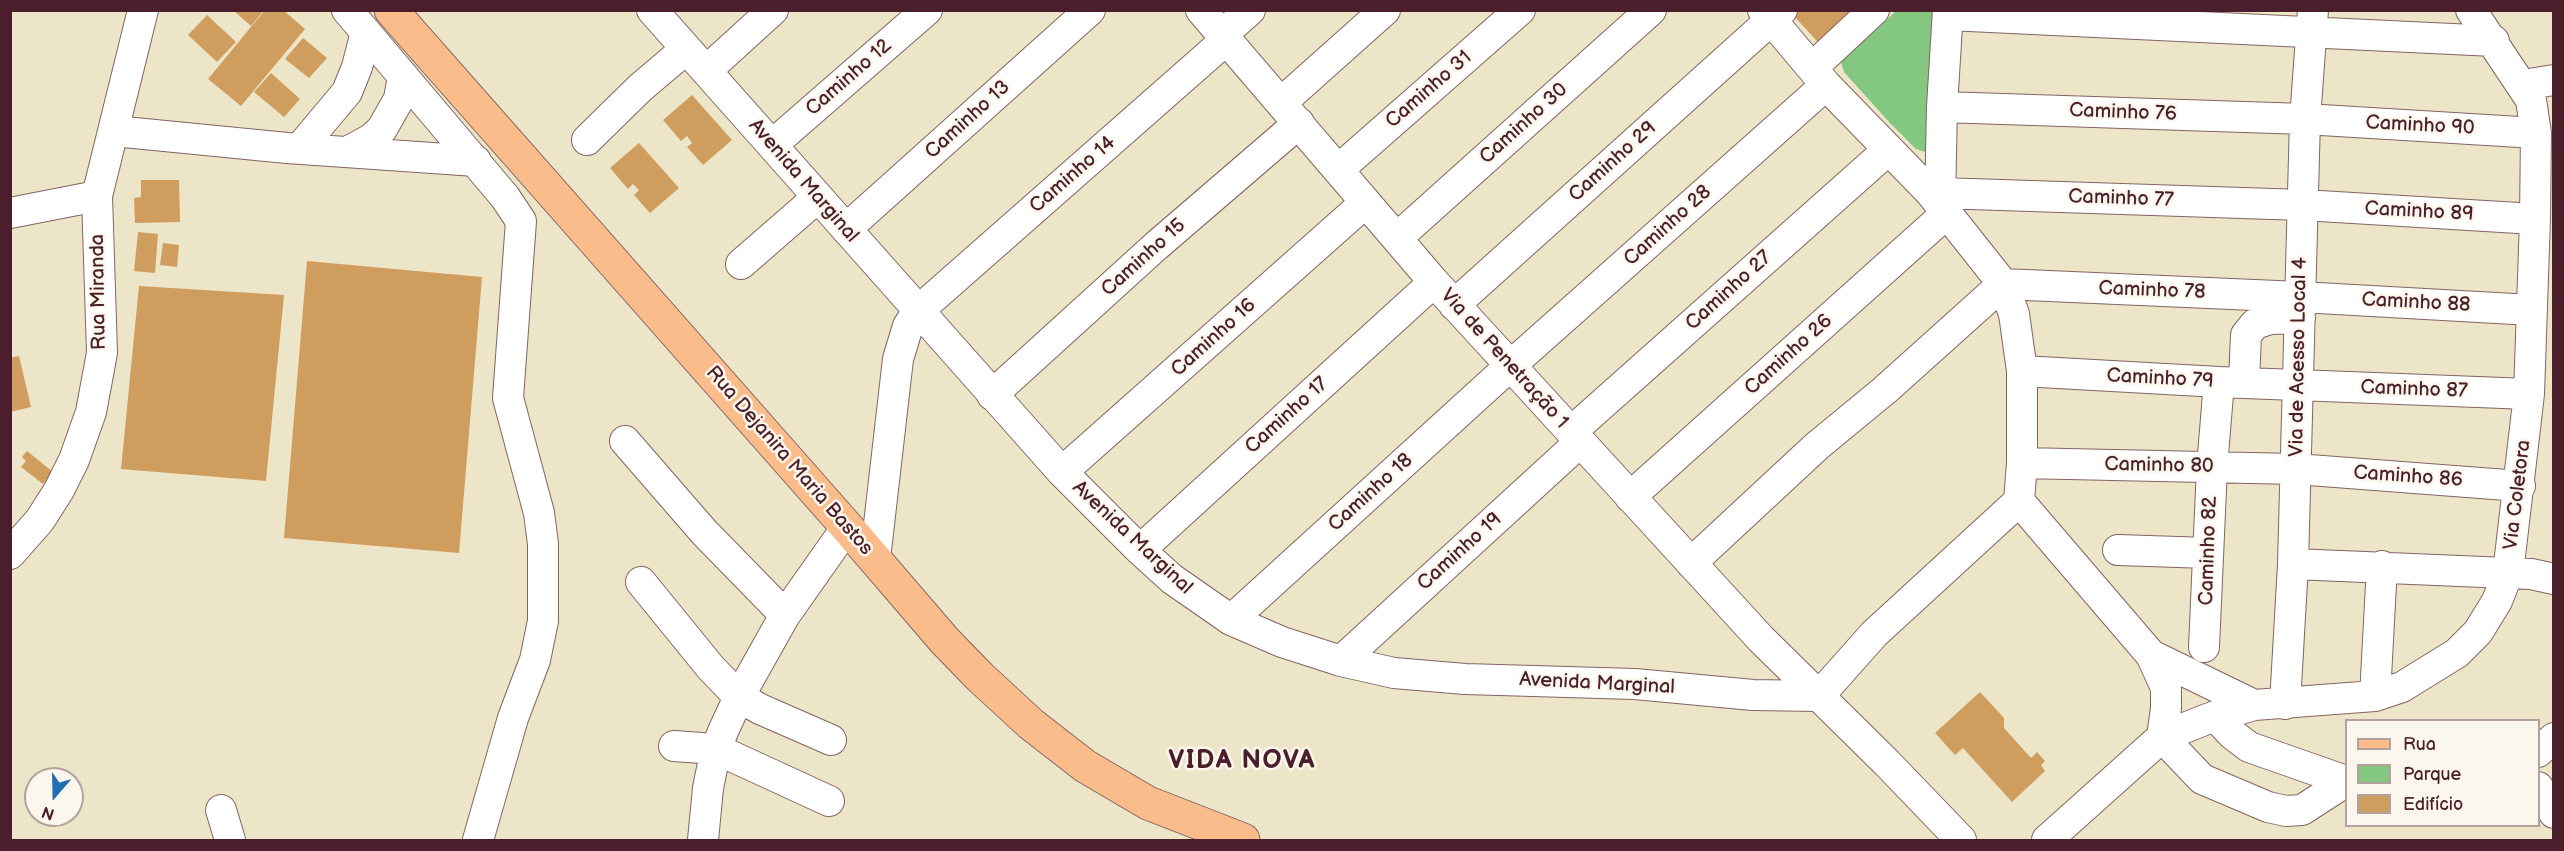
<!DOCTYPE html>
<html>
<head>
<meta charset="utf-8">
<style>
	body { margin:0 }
	#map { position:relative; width:2564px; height:851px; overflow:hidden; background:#ede5c7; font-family:"Balsamiq Sans",sans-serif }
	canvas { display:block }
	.frame { position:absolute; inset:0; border:12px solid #4a1f2b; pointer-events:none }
	.legend { position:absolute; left:2345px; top:719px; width:195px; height:108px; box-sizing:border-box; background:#fbf7ec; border:2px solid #b4a19f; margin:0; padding:8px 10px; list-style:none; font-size:18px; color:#4a1f2b }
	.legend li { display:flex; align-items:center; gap:12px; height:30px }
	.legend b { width:30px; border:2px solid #b4a19f }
	.north { position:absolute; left:24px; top:767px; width:60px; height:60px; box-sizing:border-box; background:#fbf7ec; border:2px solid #b4a19f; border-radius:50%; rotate:200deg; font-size:16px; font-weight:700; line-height:24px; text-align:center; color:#4a1f2b }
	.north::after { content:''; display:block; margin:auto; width:21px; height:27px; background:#1f6fb2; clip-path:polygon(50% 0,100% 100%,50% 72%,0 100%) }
</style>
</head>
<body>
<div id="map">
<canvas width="2564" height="851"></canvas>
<div class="frame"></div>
<ul class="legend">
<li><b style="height:8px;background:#fabc8b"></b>Rua</li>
<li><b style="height:16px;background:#83c781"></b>Parque</li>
<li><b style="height:16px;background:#cf9d5e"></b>Edifício</li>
</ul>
<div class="north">N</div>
</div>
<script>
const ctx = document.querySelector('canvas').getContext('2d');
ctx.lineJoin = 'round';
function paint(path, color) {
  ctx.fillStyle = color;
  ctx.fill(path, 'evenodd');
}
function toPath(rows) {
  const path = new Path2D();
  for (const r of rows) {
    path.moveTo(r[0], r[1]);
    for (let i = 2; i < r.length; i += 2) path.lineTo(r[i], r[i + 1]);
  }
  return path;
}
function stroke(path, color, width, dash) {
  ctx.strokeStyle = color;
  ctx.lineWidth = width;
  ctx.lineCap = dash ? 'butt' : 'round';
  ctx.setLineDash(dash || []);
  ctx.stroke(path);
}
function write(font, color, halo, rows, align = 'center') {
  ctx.font = font + ' "Balsamiq Sans",sans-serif';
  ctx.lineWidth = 5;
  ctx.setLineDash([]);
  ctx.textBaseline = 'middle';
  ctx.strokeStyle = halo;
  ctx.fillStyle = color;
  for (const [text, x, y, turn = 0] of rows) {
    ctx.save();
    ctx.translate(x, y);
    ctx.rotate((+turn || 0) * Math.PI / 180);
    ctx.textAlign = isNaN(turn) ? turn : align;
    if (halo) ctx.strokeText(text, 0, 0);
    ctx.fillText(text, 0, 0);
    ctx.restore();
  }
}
const green = toPath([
	[1896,11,1939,11,1928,153,1916,149,1889,122,1844,72,1841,62]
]);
const building = toPath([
	[233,10,264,10,251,26],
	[265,10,283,10,305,29,241,106,208,79],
	[1798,10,1862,10,1826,51,1793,15],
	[207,15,236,42,217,62,188,35],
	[303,38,327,58,309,78,285,59],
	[271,73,300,99,284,117,254,92],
	[692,95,732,140,703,165,687,147,692,143,687,136,681,141,663,120],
	[639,143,679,188,650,213,634,195,639,190,633,184,628,189,610,168],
	[141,180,179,180,180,222,135,223,134,198,141,197],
	[138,232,158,234,155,273,134,271],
	[163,243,179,245,177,267,160,265],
	[307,261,482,277,459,553,284,538],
	[139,286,284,295,266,481,121,469],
	[19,356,31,407,10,412,10,358],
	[27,451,53,472,43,484,21,467,26,461,22,457],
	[1980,692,2004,718,2004,728,2031,758,2037,752,2045,761,2041,765,2045,771,2012,802,1963,748,1955,755,1935,733]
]);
const minor = toPath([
	[347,10,505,197,521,221,508,398,539,513,543,544,543,621,535,660,513,718,478,840],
	[652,10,1062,472,1140,550,1172,579,1231,620,1282,642,1341,661,1394,673,1465,679,1635,684,1753,695,1819,696,1887,763,1961,840],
	[1201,10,1434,282,1761,639,1819,696,1874,634,2019,501,2022,463,2022,371,2014,314,2003,284,1930,192,1826,85,1763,10],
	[1948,15,2494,41],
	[1223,34,1250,10],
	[1813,67,1874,10],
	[706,71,773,10],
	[2523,85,2554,80],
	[1282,102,1385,10],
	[1942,107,2305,119,2536,133],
	[114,131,287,148,476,161],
	[587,140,640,88,686,49],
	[772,145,927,10],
	[300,148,347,92,357,67,366,32],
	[349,151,371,139,382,129,399,99,403,76],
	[1338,170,1520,10],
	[1940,193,2303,205,2535,219],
	[1940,203,1942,107,1948,10],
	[10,213,97,196],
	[846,229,1090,10],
	[1397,238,1651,10],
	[741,264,818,197],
	[1454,305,1782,10],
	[2022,371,2219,382,2529,394],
	[2244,382,2246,335,2255,324,2270,319,2300,318],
	[992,395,1156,246,1299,123],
	[1571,432,1888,150],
	[625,441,704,532,785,615],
	[2022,463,2296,469,2520,486],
	[1062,472,1365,203],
	[1630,497,1947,213],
	[2019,501,2151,655,2166,688,2166,708,2162,737],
	[1140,550,1434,282],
	[2118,550,2208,553],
	[10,554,40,520,59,490,74,460,91,412,102,353,97,196,143,10],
	[875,559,898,359,908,326,918,311,1227,39],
	[1691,563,1817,446,1885,390,2003,284,2300,297,2532,310],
	[2293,564,2531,574,2554,579],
	[641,582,711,668,739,697,760,709,831,740],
	[1231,620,1510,366,1826,85],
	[2204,647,2212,467,2219,382],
	[2151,655,2254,705,2375,696,2402,687,2457,653,2478,632,2497,601,2508,573,2529,394,2535,219,2536,133,2531,100,2471,10],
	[1341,661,1579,443],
	[2375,696,2382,566],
	[2285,704,2293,564,2305,119,2313,10],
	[2215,716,2232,734,2249,747,2346,781],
	[2162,737,2202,779,2268,807,2286,811,2302,810,2339,786,2346,784],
	[674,746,716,749,829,801],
	[2538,752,2554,738],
	[2538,787,2554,813],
	[221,810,230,840],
	[703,840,708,788,716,749,724,729,739,697,785,615,847,527],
	[2047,840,2162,737,2207,719,2254,705]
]);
const major = toPath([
	[391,10,847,527,945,641,980,677,1031,724,1085,766,1148,803,1243,840]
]);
const streetNames = [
	["Caminho 12",849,78,-41],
	["Caminho 31",1429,90,-41],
	["Caminho 76",2123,113,2],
	["Caminho 13",968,120,-42],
	["Caminho 30",1524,124,-42],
	["Caminho 90",2420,126,3],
	["Caminho 29",1613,162,-42],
	["Caminho 14",1073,175,-41],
	["Avenida Marginal",803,181,49],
	["Caminho 77",2121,199,2],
	["Caminho 89",2419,212,3],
	["Caminho 28",1668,226,-42],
	["Caminho 15",1144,258,-42],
	["Caminho 27",1729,291,-42],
	["Caminho 78",2152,291,2],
	["Rua Miranda",99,292,-91],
	["Caminho 88",2416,303,3],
	["Caminho 16",1214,338,-42],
	["Caminho 26",1789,355,-42],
	["Via de Acesso Local 4",2299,357,-89],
	["Via de Penetração 1",1504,359,48],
	["Caminho 79",2160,379,3],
	["Caminho 87",2414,390,2],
	["Caminho 17",1287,416,-42],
	["Rua Dejanira Maria Bastos",789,461,49],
	["Caminho 80",2159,466,1],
	["Caminho 86",2408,477,4],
	["Caminho 18",1371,493,-42],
	["Via Coletora",2518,495,-83],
	["Avenida Marginal",1132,538,43],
	["Caminho 82",2209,551,-88],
	["Caminho 19",1460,552,-42],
	["Avenida Marginal",1597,684,3]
];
const districtNames = [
	["VIDA NOVA",1242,761]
];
paint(green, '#83c781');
paint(building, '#cf9d5e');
stroke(minor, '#836462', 32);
stroke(major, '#836462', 35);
stroke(minor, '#fff', 30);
stroke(major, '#fabc8b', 33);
write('20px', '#4a1f2b', '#fbf7ec', streetNames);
ctx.letterSpacing = '1.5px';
write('bold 26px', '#4a1f2b', '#fbf7ec', districtNames);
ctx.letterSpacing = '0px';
</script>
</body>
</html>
